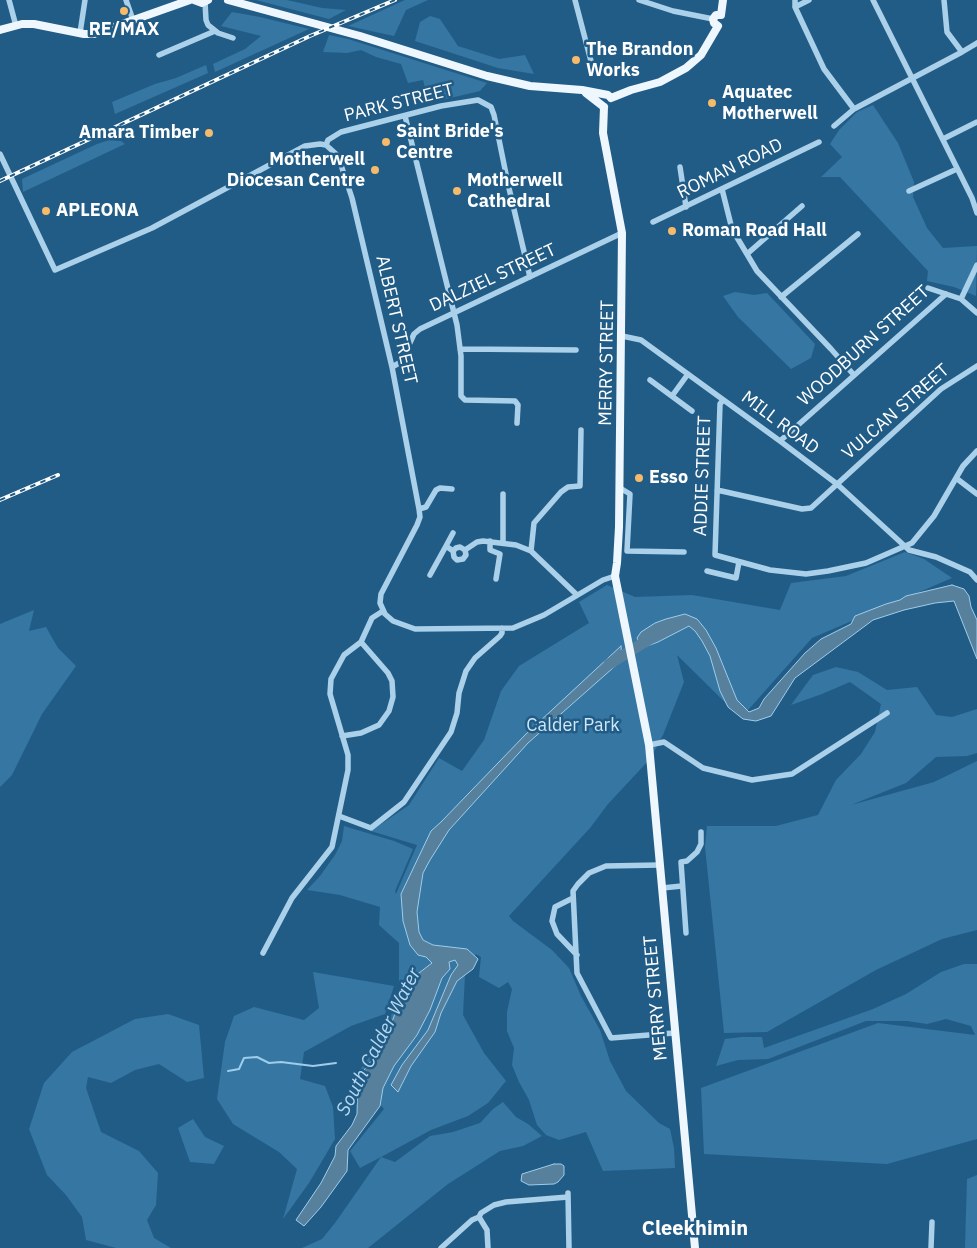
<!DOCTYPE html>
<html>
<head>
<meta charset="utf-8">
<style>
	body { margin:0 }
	canvas { display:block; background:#215c86 }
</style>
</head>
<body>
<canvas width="977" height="1248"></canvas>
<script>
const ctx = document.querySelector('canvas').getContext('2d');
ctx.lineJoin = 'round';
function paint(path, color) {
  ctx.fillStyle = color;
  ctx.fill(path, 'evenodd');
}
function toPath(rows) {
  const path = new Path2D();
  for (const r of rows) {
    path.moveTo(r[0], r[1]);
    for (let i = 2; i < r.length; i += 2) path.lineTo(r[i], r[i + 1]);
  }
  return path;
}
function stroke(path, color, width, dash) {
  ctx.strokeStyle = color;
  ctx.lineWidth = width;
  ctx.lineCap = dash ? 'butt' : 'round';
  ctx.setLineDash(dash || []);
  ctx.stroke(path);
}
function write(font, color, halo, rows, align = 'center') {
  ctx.font = font + ' "IBM Plex Sans",sans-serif';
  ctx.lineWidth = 5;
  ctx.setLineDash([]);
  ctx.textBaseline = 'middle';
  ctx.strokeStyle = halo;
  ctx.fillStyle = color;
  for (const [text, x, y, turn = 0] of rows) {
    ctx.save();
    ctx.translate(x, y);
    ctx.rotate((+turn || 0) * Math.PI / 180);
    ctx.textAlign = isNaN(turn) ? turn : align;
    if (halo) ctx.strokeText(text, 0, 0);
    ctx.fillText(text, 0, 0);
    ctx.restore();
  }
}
const green = toPath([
	[256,0,287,0,322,8,346,10,329,19],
	[405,0,428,0,406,10,394,36,348,26],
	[232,12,260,17,309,29,215,72,213,64,245,49,261,36,221,26],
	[430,16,440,19,458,46,499,59,525,55,534,74,498,68,415,41,420,22],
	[329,35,348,39,487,83,480,91,429,103,423,80,408,83,401,64,376,57,361,50,347,53,323,52],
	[206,65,208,73,115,114,112,102,155,84,176,78],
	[873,105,898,143,914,182,913,197,927,228,943,248,977,246,976,296,954,287,927,281,928,271,840,177,821,177,842,157,830,144,839,130,857,112],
	[110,140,121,141,125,144,23,192,22,179,97,144],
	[735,292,754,295,767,293,815,344,811,358,791,369,738,317,723,296],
	[905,552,924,559,952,578,812,638,741,718,677,655,684,682,663,735,650,759,608,804,590,828,509,916,513,921,552,950,569,968,581,996,600,1030,610,1061,626,1091,659,1123,670,1129,674,1148,675,1168,603,1171,586,1132,559,1140,546,1135,537,1125,529,1100,519,1082,512,1065,514,1048,507,1031,507,1012,512,989,508,982,499,988,479,977,481,957,476,954,465,975,463,1015,484,1053,506,1081,488,1103,468,1116,431,1130,381,1157,395,1162,430,1136,453,1132,480,1123,493,1109,503,1102,516,1117,528,1124,542,1136,523,1146,500,1151,448,1184,368,1248,302,1248,322,1239,335,1223,381,1157,360,1168,350,1151,384,1109,356,1075,379,1044,398,999,406,988,399,984,399,943,379,925,380,907,340,895,307,890,320,876,335,855,342,841,344,826,394,841,413,849,395,891,396,894,417,845,371,831,409,805,439,758,462,771,484,740,501,691,519,666,589,623,579,602,607,585,635,597,692,595,780,610,791,583,846,576],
	[34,610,29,631,46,627,58,648,76,666,42,714,12,775,0,787,0,624],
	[836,667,858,672,887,690,917,687,936,715,952,717,977,709,977,753,967,756,936,757,906,783,851,805,934,782,977,761,977,930,942,939,876,970,767,1032,724,1033,705,847,707,826,776,826,818,815,836,780,861,754,875,732,881,704,850,682,822,694,791,705,813,675],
	[964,964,977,964,977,1139,887,1164,704,1154,701,1088,878,1023,975,1035,971,1026,946,1019,927,1024,907,1021,866,1021,768,1059,738,1060,716,1066,725,1039,742,1037,762,1037,764,1048,873,1009,906,994,941,972],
	[313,972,394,986,385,1014,351,1026,304,1052,300,1079,325,1086,333,1107,335,1139,309,1183,283,1219,297,1169,279,1152,233,1124,217,1099,225,1042,234,1016,254,1007,304,1020,319,1008],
	[168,1014,199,1025,204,1078,187,1082,159,1064,135,1070,111,1083,88,1077,86,1088,101,1132,139,1151,158,1173,156,1205,147,1220,154,1238,171,1248,116,1248,86,1240,82,1217,66,1195,47,1175,29,1129,44,1083,72,1052,135,1019],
	[193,1119,205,1137,224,1146,214,1164,190,1162,178,1128],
	[977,1175,977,1248,965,1248,967,1179]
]);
const water = toPath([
	[952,585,964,589,969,596,971,607,977,620,977,659,954,601,935,603,904,610,873,620,795,678,771,716,756,721,743,719,728,707,720,691,710,656,702,641,695,631,689,626,658,642,642,648,637,638,641,632,655,623,666,619,685,614,697,619,706,630,716,648,737,700,749,712,759,708,764,699,805,653,821,639,851,624,855,616,886,604,900,600,906,596,952,585],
	[621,646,622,660,528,743,449,830,430,860,423,873,417,912,419,932,423,940,433,945,467,949,478,959,473,969,457,981,441,1013,435,1032,411,1066,398,1092,391,1085,402,1065,428,1030,451,975,458,965,455,960,449,962,450,969,442,978,430,1010,417,1035,394,1066,383,1088,380,1106,348,1150,347,1171,321,1207,304,1226,296,1220,321,1183,335,1156,336,1146,352,1125,357,1114,358,1078,384,1044,401,997,405,995,415,976,432,963,426,957,418,955,410,945,403,921,401,894,431,831,441,822,526,734,621,646],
	[554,1164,561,1164,564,1166,564,1175,558,1182,554,1184,529,1185,521,1181,522,1174,554,1164]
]);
const stream = toPath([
	[228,1071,239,1069,244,1058,257,1057,269,1063,281,1062,313,1066,336,1063]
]);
const river = toPath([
	[609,664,653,637]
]);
const minor = toPath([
	[9,0,16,26],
	[126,0,133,20],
	[575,0,592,65],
	[639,0,673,11,713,19],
	[795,0,795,7,824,69,854,109],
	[873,0,972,198,977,213],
	[944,0,947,32,962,52],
	[205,2,206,20,208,25,218,33,233,38],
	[795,7,809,0],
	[80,33,85,0],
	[159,55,215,31],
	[405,116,457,325,461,356,461,396,465,400,515,401,518,405,517,423],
	[834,126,854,109,962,52,977,43],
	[943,139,977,122],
	[326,145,336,154,340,162,352,198,392,367,419,509,420,517,417,525,381,594,380,603,385,614,393,621,415,629,513,628,544,615,603,580,615,576],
	[0,154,55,270,152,228,305,146,320,144,326,145,328,140,341,132,441,106,478,100,491,107,494,115,508,184,530,277],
	[680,167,686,207],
	[722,189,732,229,757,271,831,349,854,375],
	[909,191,957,169],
	[653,222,819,142],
	[747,254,802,206],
	[928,288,961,299,977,313],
	[781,297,858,234],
	[961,299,977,265],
	[622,336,641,340,780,441,837,484,909,550,936,557,970,572,977,580],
	[460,349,576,350],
	[392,367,401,362,414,334,420,329,622,233],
	[650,380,692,411],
	[672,396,688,374],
	[723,400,720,404,715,555,770,570,806,574,828,571,866,563,912,543,934,516,963,466,977,451],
	[780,441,946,294],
	[956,478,977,494],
	[620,488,630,494,627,551,684,552],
	[717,490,802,509,811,508,941,389,977,366],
	[419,509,426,507,436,490,440,488,452,489],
	[453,533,446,546,453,551],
	[490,541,490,550,500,554,496,579],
	[503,543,503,494],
	[465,550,460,547,456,548,453,551,454,557,457,560,463,559,466,555,465,550,477,542,483,541,516,545,531,551,577,595],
	[531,551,534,523,561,492,568,487,580,486,581,430],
	[707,571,736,578,739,562],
	[430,575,446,546],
	[342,736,361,733,379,725,389,711,393,697,392,681,388,673,361,642],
	[649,745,664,742,703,768,752,780,792,774,887,713],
	[339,816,371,828,404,802,451,732,457,713,459,693,466,671,475,658,500,636,502,633,502,628],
	[660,865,606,866,589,873,578,884,573,891,577,973,611,1038,674,1033],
	[662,888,682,886],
	[573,898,555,907,552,921,557,934,577,955],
	[686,933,681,862,687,861,697,852,701,844,701,832],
	[263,953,292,898,332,847,348,770,348,755,330,694,331,679,344,655,361,642,372,618,383,611],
	[568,1193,569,1248],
	[479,1217,487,1230,488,1248],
	[441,1248,472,1220,479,1217,481,1213,494,1205,506,1202,568,1197],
	[931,1248,932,1222]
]);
const major = toPath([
	[194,0,202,3,208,0],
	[228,0,360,36,487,76,530,86,582,90,608,95,611,98],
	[721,15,723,0],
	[718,26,714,23,713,19,716,15,721,15],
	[0,30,22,24,34,24,84,34,94,34,190,0],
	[586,93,604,107],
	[611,98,631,90,660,82,686,68,701,55,718,26],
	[604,107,603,133,622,233,619,527,617,563,615,576,649,745,695,1248]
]);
const rail = toPath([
	[0,181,310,36,395,0],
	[0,500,58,475]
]);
const markers = [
	[124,11,5,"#f6ba6b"],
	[576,60,5,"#f6ba6b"],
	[712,103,5,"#f6ba6b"],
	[209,133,5,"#f6ba6b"],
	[386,142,5,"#f6ba6b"],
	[375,170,5,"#f6ba6b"],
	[457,191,5,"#f6ba6b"],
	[46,211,5,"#f6ba6b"],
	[672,231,5,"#f6ba6b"],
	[639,478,5,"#f6ba6b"]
];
const poiNames = [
	["RE/MAX",124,30,"center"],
	["The Brandon",586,50],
	["Works",586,71],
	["Aquatec",722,93],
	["Motherwell",722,114],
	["Saint Bride's",396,132],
	["Centre",396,153],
	["Amara Timber",199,133,"right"],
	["Motherwell",365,160,"right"],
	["Diocesan Centre",365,181,"right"],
	["Motherwell",467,181],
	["Cathedral",467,202],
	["APLEONA",56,211],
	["Roman Road Hall",682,231],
	["Esso",649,478]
];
const streetNames = [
	["PARK STREET",399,103,-14],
	["ROMAN ROAD",730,169,-26],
	["DALZIEL STREET",493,278,-25],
	["ALBERT STREET",396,320,77],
	["WOODBURN STREET",864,346,-42],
	["MERRY STREET",607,363,-89],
	["VULCAN STREET",896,412,-41],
	["MILL ROAD",780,423,37],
	["ADDIE STREET",703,476,-88],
	["MERRY STREET",656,998,-95]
];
const parkNames = [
	["Calder Park",573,726]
];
const waterNames = [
	["South Calder Water",379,1042,-63]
];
const quarterNames = [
	["Cleekhimin",695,1229]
];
paint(green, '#3576a3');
paint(water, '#56809c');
stroke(water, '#9ecdeb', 1);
stroke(stream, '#9ecdeb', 2);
stroke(river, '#56809c', 11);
stroke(minor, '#aad0ea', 5.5);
stroke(major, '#eef6fe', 8);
stroke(rail, '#fff', 4);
stroke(rail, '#215c86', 2, [5.5]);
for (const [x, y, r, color] of markers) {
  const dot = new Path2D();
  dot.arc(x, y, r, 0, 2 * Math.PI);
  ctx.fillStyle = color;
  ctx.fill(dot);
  stroke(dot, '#215c86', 2);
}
write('bold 18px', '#fff', '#215c86', poiNames, 'left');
write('18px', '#fff', '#215c86', streetNames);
write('18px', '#cfe7f7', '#215c86', parkNames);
write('italic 19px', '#b6d9f1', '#215c86', waterNames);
write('bold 20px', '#fff', '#215c86', quarterNames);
</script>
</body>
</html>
